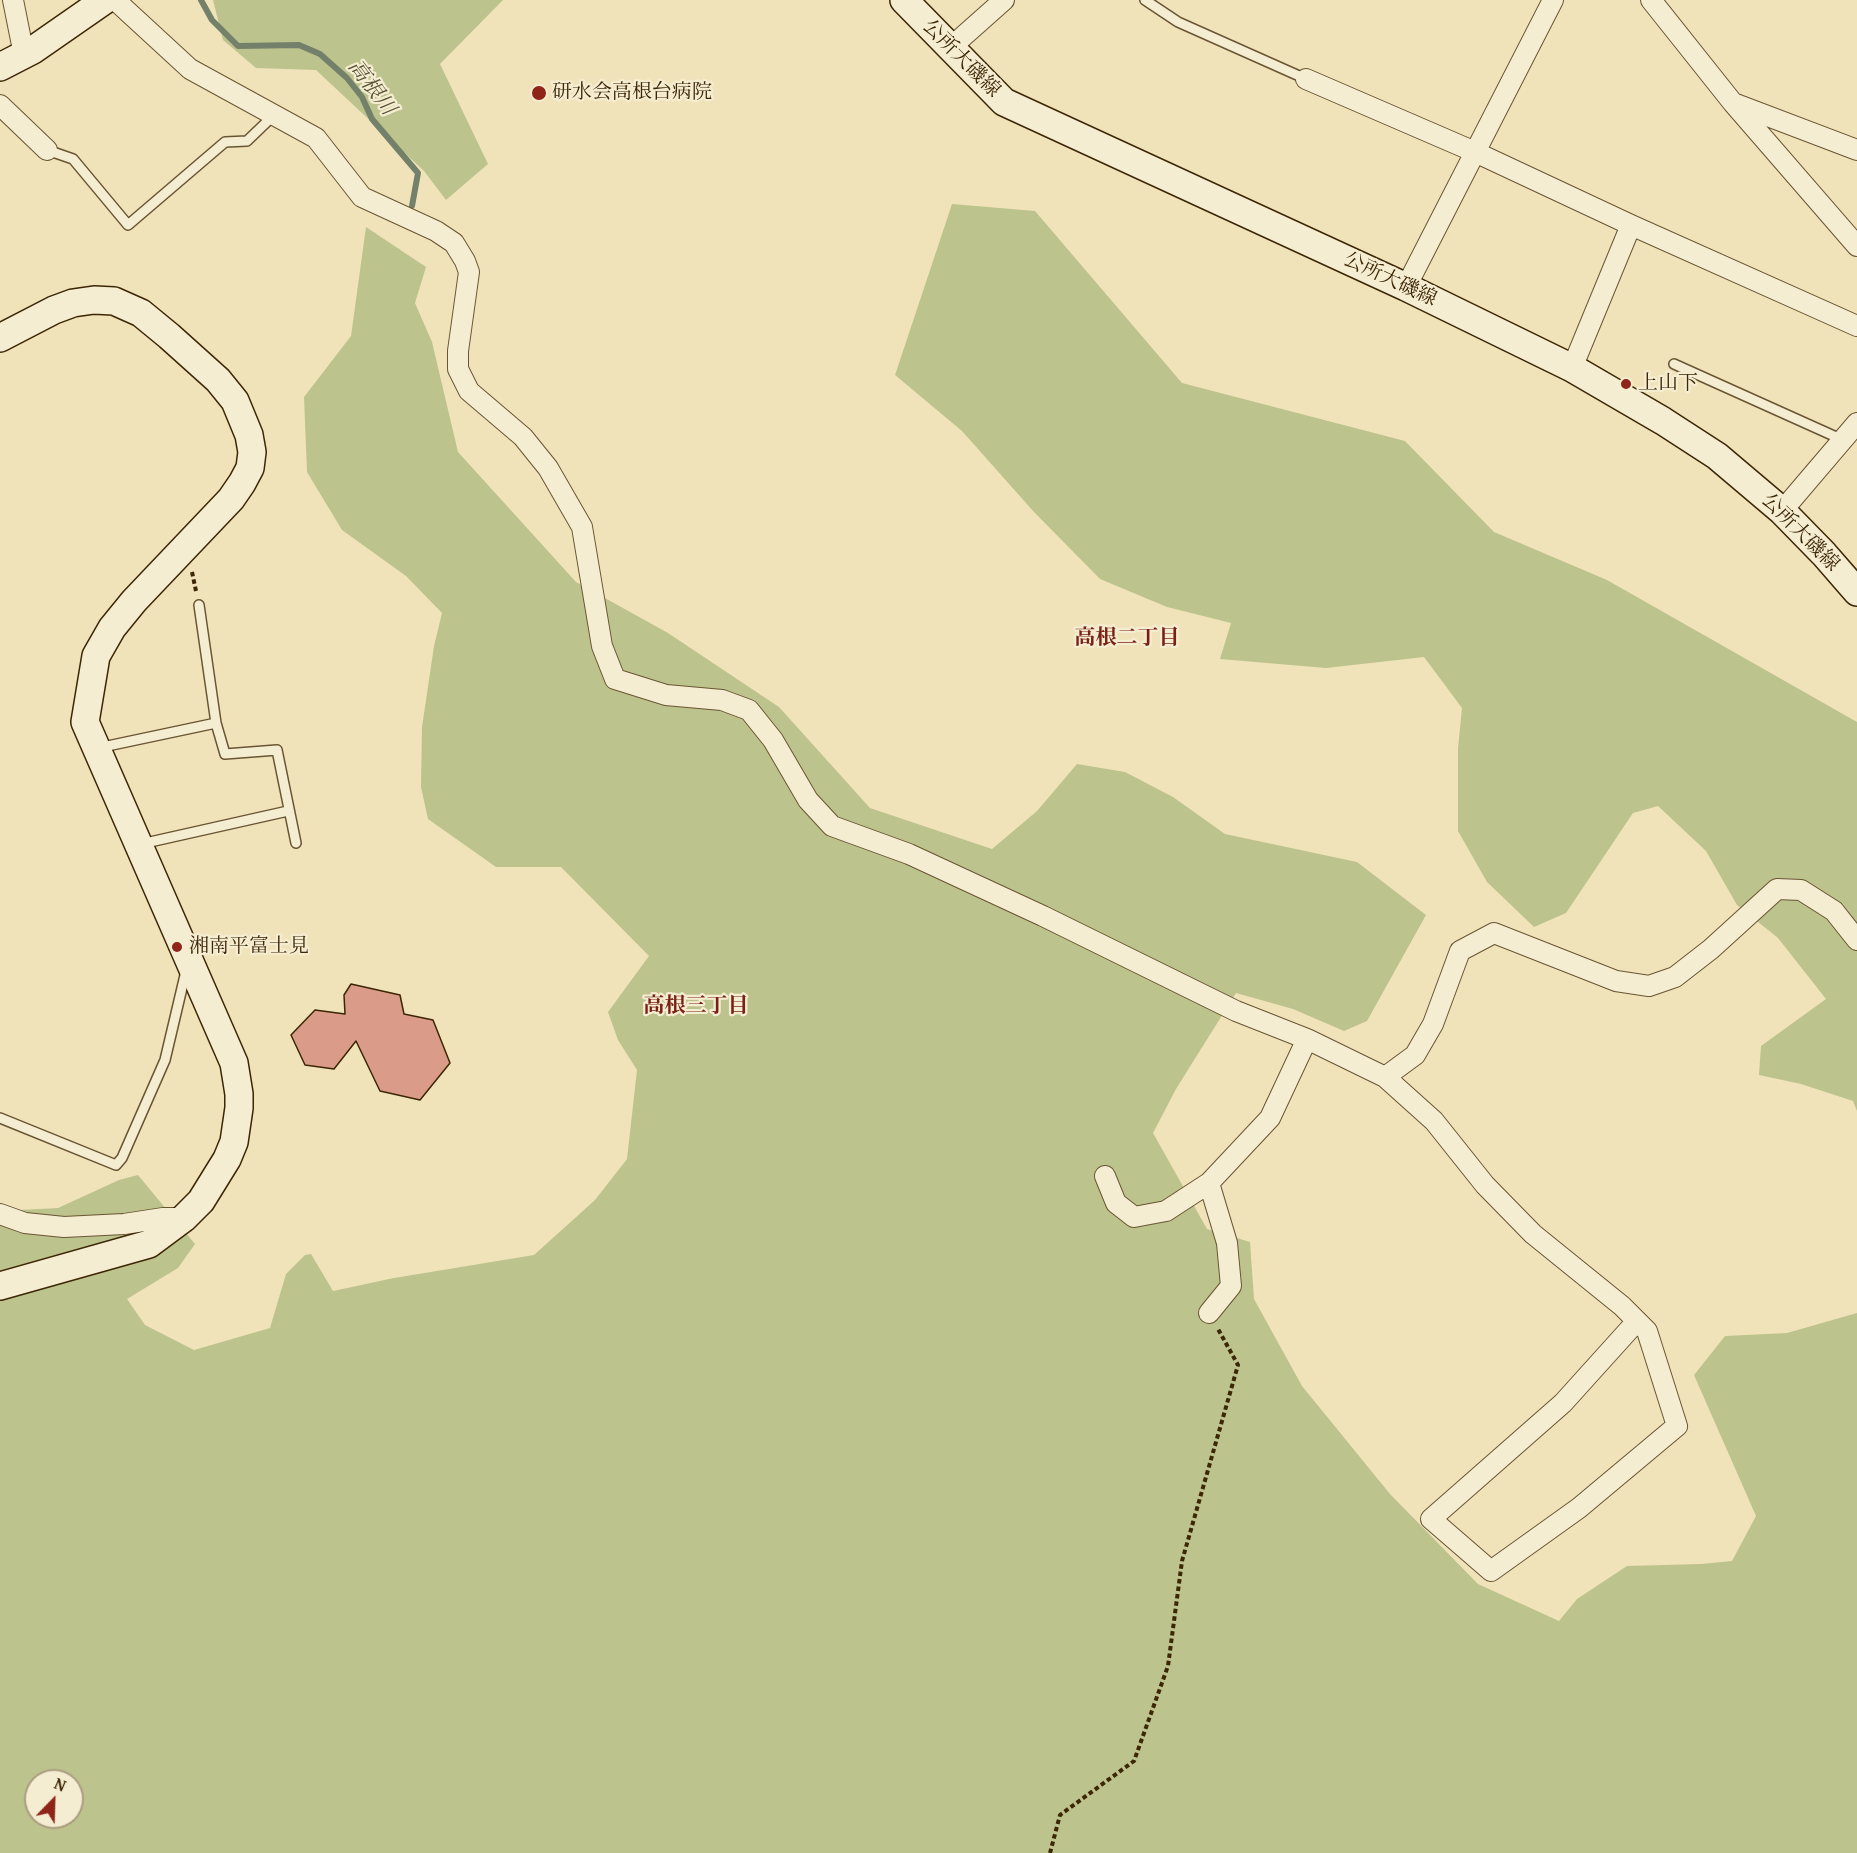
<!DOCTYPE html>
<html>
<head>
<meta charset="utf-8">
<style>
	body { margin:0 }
	#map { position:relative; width:1857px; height:1853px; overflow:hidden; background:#f0e3ba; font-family:"Gentium Book Plus",serif }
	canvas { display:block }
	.north { position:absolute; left:24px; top:1769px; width:60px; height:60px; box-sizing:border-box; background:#f5edd2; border:2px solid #ab9d80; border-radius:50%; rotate:23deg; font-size:16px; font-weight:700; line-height:24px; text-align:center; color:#3c2604 }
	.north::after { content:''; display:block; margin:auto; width:21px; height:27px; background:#8f2418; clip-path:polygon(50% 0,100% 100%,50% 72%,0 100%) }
</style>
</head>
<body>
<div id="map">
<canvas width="1857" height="1853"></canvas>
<div class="north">N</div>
</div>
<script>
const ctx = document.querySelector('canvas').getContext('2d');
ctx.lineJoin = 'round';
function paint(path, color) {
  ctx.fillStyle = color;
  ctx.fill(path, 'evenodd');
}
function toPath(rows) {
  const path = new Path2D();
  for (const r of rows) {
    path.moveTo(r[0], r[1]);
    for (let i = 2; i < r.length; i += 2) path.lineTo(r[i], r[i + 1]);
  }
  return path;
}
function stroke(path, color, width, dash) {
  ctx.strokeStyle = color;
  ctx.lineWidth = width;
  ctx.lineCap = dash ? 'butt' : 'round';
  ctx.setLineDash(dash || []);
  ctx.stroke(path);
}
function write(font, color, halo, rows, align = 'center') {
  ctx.font = font + ' "Gentium Book Plus","Noto Serif JP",serif';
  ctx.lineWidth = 4.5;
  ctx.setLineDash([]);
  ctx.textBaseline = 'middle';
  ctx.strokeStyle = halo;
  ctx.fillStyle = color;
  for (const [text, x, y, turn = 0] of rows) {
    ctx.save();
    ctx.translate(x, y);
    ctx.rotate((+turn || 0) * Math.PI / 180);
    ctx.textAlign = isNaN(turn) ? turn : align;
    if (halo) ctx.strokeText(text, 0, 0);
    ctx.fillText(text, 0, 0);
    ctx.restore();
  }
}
const green = toPath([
	[213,0,503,0,440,64,488,164,446,200,424,171,316,70,256,68,223,40],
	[952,204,1035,211,1182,383,1405,441,1494,532,1607,580,1857,722,1857,1111,1853,1101,1801,1084,1759,1075,1761,1046,1826,999,1778,938,1737,905,1706,851,1658,806,1633,813,1566,913,1534,927,1487,882,1458,831,1458,748,1462,708,1424,657,1326,668,1220,659,1231,623,1167,607,1100,579,1034,512,962,431,895,375],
	[366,227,426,267,415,303,432,342,458,452,576,582,668,633,779,707,870,808,992,849,1037,811,1077,764,1125,772,1173,797,1225,834,1357,862,1426,915,1367,1021,1344,1031,1293,1009,1236,993,1176,1089,1153,1133,1207,1229,1250,1242,1254,1299,1302,1386,1390,1494,1478,1584,1559,1621,1577,1599,1627,1566,1701,1564,1732,1561,1756,1516,1694,1375,1725,1336,1787,1333,1857,1313,1857,1853,0,1853,0,1211,58,1208,119,1180,138,1175,195,1244,178,1268,127,1299,145,1325,194,1350,270,1328,286,1274,305,1255,311,1254,333,1291,394,1278,534,1255,595,1200,627,1159,637,1070,618,1040,608,1012,649,956,561,867,496,867,428,819,421,787,422,727,434,646,442,613,406,576,342,530,307,472,304,397,351,336],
	[36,1781,72,1781,72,1817,36,1817]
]);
const stream = toPath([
	[201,0,212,20,238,46,299,45,320,54,347,78,362,97,372,119,418,173,412,206]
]);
const building = toPath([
	[351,984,400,995,404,1014,433,1020,450,1063,420,1100,380,1091,356,1041,334,1069,305,1065,291,1035,315,1010,345,1014,344,995,351,984]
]);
const path = toPath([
	[192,572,196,591],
	[1050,1853,1060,1815,1134,1761,1168,1666,1182,1561,1238,1365,1218,1329]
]);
const lane = toPath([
	[1145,0,1178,22,1306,79],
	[47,150,73,159,128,225,225,142,247,141,274,115],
	[1674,364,1843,440],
	[199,605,216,723,225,754,277,750,296,843],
	[98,748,216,723],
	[141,844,288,811],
	[0,1118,116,1165,122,1158,165,1060,186,971]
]);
const street = toPath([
	[13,0,24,55],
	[115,0,190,69,316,138,362,197,436,231,454,243,465,261,469,272,458,351,458,369,469,391,523,437,548,468,582,527,602,646,615,679,666,695,722,700,749,710,773,740,808,800,832,826,909,854,1043,916,1236,1011,1307,1039,1385,1077,1415,1055,1433,1024,1460,951,1494,933,1616,981,1649,986,1675,977,1711,949,1777,889,1801,890,1834,911,1857,940],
	[1651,0,1733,103,1857,246],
	[950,48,1004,0],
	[1306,79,1475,152,1631,225,1857,326],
	[1736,104,1857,150],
	[0,105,47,150],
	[1406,287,1553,0],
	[1572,368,1631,225],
	[1782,511,1857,423],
	[1385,1077,1434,1121,1485,1185,1533,1234,1622,1306,1647,1331,1677,1426,1579,1508,1491,1571,1431,1519,1563,1403,1637,1321],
	[1105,1176,1116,1203,1134,1217,1166,1211,1209,1183],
	[0,1214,25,1223,64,1227,124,1224,163,1218,184,1218],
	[1209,1313,1231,1286,1227,1243,1209,1183,1270,1118,1307,1039]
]);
const secondary = toPath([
	[904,0,1004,102,1406,287,1572,368,1663,421,1717,456,1782,511,1824,554,1857,592],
	[0,67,33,50,105,0],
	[0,338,54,310,73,303,94,300,114,301,141,313,169,336,218,380,235,401,249,435,252,452,250,468,242,483,231,499,134,601,112,628,96,656,85,722,234,1063,239,1094,239,1108,234,1142,227,1159,201,1201,184,1218,149,1244,0,1286]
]);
const markers = [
	[539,93,8,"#8f2418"],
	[1626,384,6,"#8f2418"],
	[177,947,6,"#8f2418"]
];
const streetNames = [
	["公所大磯線",961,59,45],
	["公所大磯線",1390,280,25],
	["公所大磯線",1800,533,45]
];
const poiNames = [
	["研水会高根台病院",552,93],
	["上山下",1638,384],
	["湘南平富士見",189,947]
];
const waterNames = [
	["高根川",371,88,53]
];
const neighbourhoodNames = [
	["高根二丁目",1127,639],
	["高根三丁目",696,1007]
];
paint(green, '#bdc38d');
stroke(stream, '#74816a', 6);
paint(building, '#da9c88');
stroke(building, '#3c2604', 1.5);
stroke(lane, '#695532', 12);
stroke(street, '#695532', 22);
stroke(secondary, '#3c2604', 30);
stroke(path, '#3c2604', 4, [4.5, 3]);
stroke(lane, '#f5edd2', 9);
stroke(street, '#f5edd2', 20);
stroke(secondary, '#f5edd2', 27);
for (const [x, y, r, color] of markers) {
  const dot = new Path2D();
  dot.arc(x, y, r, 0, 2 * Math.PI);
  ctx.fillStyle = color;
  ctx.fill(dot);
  stroke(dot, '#f5edd2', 2);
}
write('20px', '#3c2604', '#f5edd2', streetNames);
write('20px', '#3c2604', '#f5edd2', poiNames, 'left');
write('italic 21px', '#585437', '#f5edd2', waterNames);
write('bold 21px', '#7a1f14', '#f5edd2', neighbourhoodNames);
</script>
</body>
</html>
